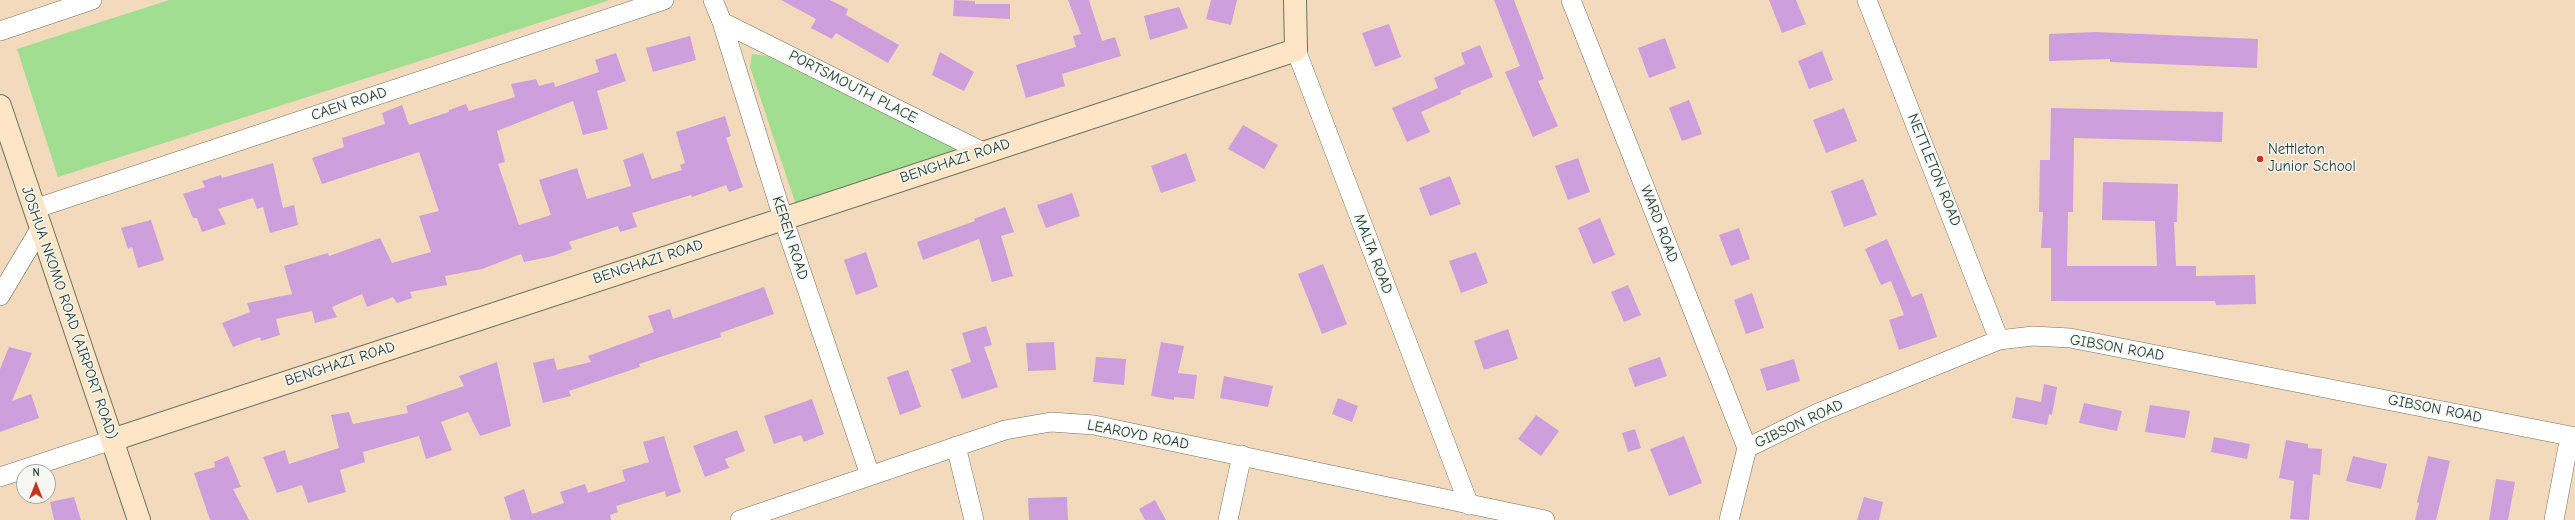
<!DOCTYPE html>
<html>
<head>
<meta charset="utf-8">
<style>
	body { margin:0 }
	#map { position:relative; width:2575px; height:520px; overflow:hidden; background:#f4dabc; font-family:"Comic Neue",sans-serif }
	canvas { display:block }
	.north { position:absolute; left:16px; top:464px; width:40px; height:40px; box-sizing:border-box; background:#f6f6f2; border:1px solid #a0aca6; border-radius:50%; rotate:0deg; font-size:11px; font-weight:700; line-height:16px; text-align:center; color:#1f3d34 }
	.north::after { content:''; display:block; margin:auto; width:14px; height:18px; background:#c8321e; clip-path:polygon(50% 0,100% 100%,50% 72%,0 100%) }
</style>
</head>
<body>
<div id="map">
<canvas width="2575" height="520"></canvas>
<div class="north">N</div>
</div>
<script>
const ctx = document.querySelector('canvas').getContext('2d');
ctx.lineJoin = 'round';
function paint(path, color) {
  ctx.fillStyle = color;
  ctx.fill(path, 'evenodd');
}
function toPath(rows) {
  const path = new Path2D();
  for (const r of rows) {
    path.moveTo(r[0], r[1]);
    for (let i = 2; i < r.length; i += 2) path.lineTo(r[i], r[i + 1]);
  }
  return path;
}
function stroke(path, color, width, dash) {
  ctx.strokeStyle = color;
  ctx.lineWidth = width;
  ctx.lineCap = dash ? 'butt' : 'round';
  ctx.setLineDash(dash || []);
  ctx.stroke(path);
}
function write(font, color, halo, rows, align = 'center') {
  ctx.font = font + ' "Comic Neue",sans-serif';
  ctx.lineWidth = 3;
  ctx.setLineDash([]);
  ctx.textBaseline = 'middle';
  ctx.strokeStyle = halo;
  ctx.fillStyle = color;
  for (const [text, x, y, turn = 0] of rows) {
    ctx.save();
    ctx.translate(x, y);
    ctx.rotate((+turn || 0) * Math.PI / 180);
    ctx.textAlign = isNaN(turn) ? turn : align;
    if (halo) ctx.strokeText(text, 0, 0);
    ctx.fillText(text, 0, 0);
    ctx.restore();
  }
}
const green = toPath([
	[169,0,610,0,58,177,17,49],
	[752,54,767,56,952,147,956,152,804,202,795,202,750,67]
]);
const building = toPath([
	[781,0,830,0,848,9,846,15,899,45,888,63,836,33,832,39,811,28,816,19],
	[954,0,975,1,975,4,1010,4,1010,19,953,16],
	[1068,0,1089,0,1102,41,1115,37,1121,56,1062,74,1065,86,1026,98,1016,65,1076,47,1073,36,1081,34],
	[1211,0,1237,0,1231,25,1206,19],
	[1494,0,1514,0,1544,79,1538,81,1558,126,1533,137,1505,72,1520,66],
	[1769,0,1796,0,1806,24,1782,33],
	[1179,7,1188,28,1150,40,1144,16],
	[1389,24,1401,57,1375,67,1362,33],
	[2095,32,2258,39,2257,68,2110,62,2110,59,2049,61,2049,34],
	[690,36,696,60,653,72,646,48],
	[1665,38,1676,68,1649,78,1638,48],
	[1480,45,1493,77,1460,91,1461,94,1421,112,1430,132,1407,142,1392,108,1438,88,1434,78,1465,64,1461,53],
	[1822,51,1833,80,1809,89,1798,61],
	[940,52,974,72,964,91,932,75],
	[616,53,626,81,597,91,608,129,583,135,573,101,497,131,505,162,498,164,519,225,551,215,539,180,577,168,587,199,631,186,623,160,643,153,652,179,682,170,680,165,685,163,676,132,725,116,731,136,726,138,743,187,729,192,726,185,692,197,691,195,632,213,637,227,620,232,618,226,569,242,572,249,553,256,524,262,521,254,482,269,445,276,447,285,410,292,412,298,397,303,393,297,367,307,362,294,332,307,337,317,315,323,312,311,276,319,280,335,261,341,260,337,233,347,222,323,250,312,247,303,292,294,284,266,328,253,329,256,380,238,392,263,431,252,419,216,439,211,419,152,322,184,312,158,344,147,342,138,385,124,382,113,402,105,409,125,449,112,449,110,466,104,469,111,515,97,511,84,536,79,539,86,554,82,555,87,599,72,595,60],
	[1689,100,1702,134,1682,141,1669,108],
	[1844,108,1857,141,1826,153,1813,120],
	[2051,108,2223,112,2222,142,2074,138,2073,212,2068,212,2067,266,2157,266,2155,221,2102,220,2103,182,2178,184,2177,222,2174,222,2176,266,2196,266,2196,276,2255,275,2256,304,2216,305,2215,301,2051,301,2051,248,2041,248,2043,212,2039,212,2040,160,2050,160],
	[1243,125,1278,145,1264,169,1228,149],
	[1186,153,1196,181,1161,193,1151,166],
	[1578,158,1590,192,1568,200,1555,166],
	[273,163,283,208,294,205,298,225,270,233,263,207,257,209,253,198,218,209,226,224,202,232,197,218,193,218,183,194,205,187,202,181,221,175,222,178],
	[1450,176,1461,204,1430,216,1419,188],
	[1863,179,1877,215,1844,227,1831,191],
	[1072,193,1080,216,1046,228,1037,205],
	[1005,207,1014,232,1001,236,1013,276,992,282,979,239,923,260,917,242,975,221,974,219],
	[1600,218,1615,255,1593,264,1578,228],
	[151,220,164,260,138,268,132,247,128,249,121,228],
	[1739,228,1750,259,1731,266,1719,235],
	[1887,239,1912,297,1922,293,1937,337,1899,350,1889,320,1904,315,1891,281,1881,285,1865,249],
	[866,252,878,287,856,295,844,260],
	[1476,252,1488,283,1461,293,1449,261],
	[1323,264,1347,324,1322,334,1298,274],
	[1628,285,1641,315,1624,322,1611,292],
	[764,287,774,314,720,333,721,337,639,364,640,367,569,391,571,396,543,403,533,363,554,358,557,370,591,362,588,356,654,332,648,316,670,309,673,319],
	[1752,293,1764,328,1746,334,1734,300],
	[986,326,992,345,984,347,998,387,962,399,951,369,971,362,962,333],
	[1508,329,1518,359,1484,370,1474,341],
	[1054,342,1056,370,1028,371,1026,343],
	[1161,342,1184,346,1178,373,1197,375,1194,399,1174,397,1174,400,1151,396],
	[9,347,32,353,12,401,31,394,39,418,0,432,0,369],
	[1096,357,1126,359,1124,385,1093,382],
	[1660,357,1667,376,1635,387,1628,368],
	[1794,359,1800,381,1767,391,1760,369],
	[497,362,511,426,480,436,468,412,441,422,452,450,426,459,419,436,363,452,365,462,340,470,346,492,308,503,302,485,277,493,263,457,285,450,289,464,339,448,331,415,349,412,353,424,408,413,406,406,464,386,459,376],
	[908,370,921,407,900,415,887,377],
	[1224,376,1273,386,1268,407,1220,398],
	[2044,384,2057,387,2052,415,2049,414,2047,425,2012,418,2016,397,2041,402],
	[1338,398,1358,406,1352,422,1332,414],
	[812,399,824,434,804,442,801,435,774,444,764,416],
	[2084,403,2122,411,2117,431,2079,423],
	[2150,405,2190,411,2185,438,2145,432],
	[1536,415,1559,431,1541,456,1518,439],
	[1635,429,1641,448,1628,452,1622,433],
	[737,430,745,451,725,459,729,468,705,477,693,446],
	[664,436,681,492,666,497,665,491,616,506,618,512,610,515,611,520,511,520,504,497,524,489,532,514,564,503,560,492,585,484,588,493,625,481,622,470,649,462,643,442],
	[1684,436,1702,483,1669,496,1650,449],
	[2214,437,2250,444,2247,459,2211,452],
	[2286,440,2308,444,2308,448,2322,449,2320,475,2313,474,2309,520,2290,519,2294,481,2279,478],
	[228,456,241,487,233,489,249,520,210,520,194,473,215,467,214,462],
	[2353,456,2387,464,2381,489,2346,481],
	[2428,456,2450,461,2436,520,2415,520,2419,503,2417,502],
	[2496,479,2515,482,2508,520,2489,520],
	[74,497,81,520,54,520,50,502],
	[1067,497,1068,520,1029,520,1028,498],
	[1864,497,1883,502,1879,520,1857,520],
	[1155,500,1166,520,1145,520,1139,509]
]);
const street = toPath([
	[713,0,722,22,783,218,870,475],
	[1571,0,1747,448],
	[1867,0,1999,340],
	[722,22,983,152],
	[0,31,92,0],
	[1296,50,1469,505],
	[34,209,664,0],
	[0,296,40,229],
	[956,446,974,520],
	[0,477,112,440],
	[740,520,1005,430,1051,422,1094,425,1545,520],
	[1228,520,1242,455],
	[1729,520,1747,448,1818,413,1999,340,2033,336,2070,338,2575,437],
	[2554,520,2570,436]
]);
const secondary = toPath([
	[0,106,139,520],
	[112,440,1296,50,1295,0]
]);
const markers = [
	[2260,159,4,"#c8321e"]
];
const streetNames = [
	["PORTSMOUTH PLACE",853,87,27],
	["CAEN ROAD",349,104,-18],
	["BENGHAZI ROAD",955,161,-18],
	["NETTLETON ROAD",1934,170,68],
	["WARD ROAD",1659,224,69],
	["KEREN ROAD",790,238,72],
	["MALTA ROAD",1373,254,69],
	["BENGHAZI ROAD",648,262,-18],
	["JOSHUA NKOMO ROAD (AIRPORT ROAD)",69,313,71],
	["GIBSON ROAD",2117,348,10],
	["BENGHAZI ROAD",340,364,-18],
	["GIBSON ROAD",2435,409,11],
	["GIBSON ROAD",1799,424,-25],
	["LEAROYD ROAD",1138,435,11]
];
const poiNames = [
	["Nettleton",2268,150],
	["Junior School",2268,167]
];
paint(green, '#a2de91');
paint(building, '#ce9fdd');
stroke(street, '#6a7464', 20);
stroke(secondary, '#6a7464', 24);
stroke(street, '#fff', 19);
stroke(secondary, '#fee5c5', 22);
for (const [x, y, r, color] of markers) {
  const dot = new Path2D();
  dot.arc(x, y, r, 0, 2 * Math.PI);
  ctx.fillStyle = color;
  ctx.fill(dot);
  stroke(dot, '#f6f6f2', 1.5);
}
write('15px', '#1f3d34', '#f6f6f2', streetNames);
write('15px', '#1f3d34', '#f6f6f2', poiNames, 'left');
</script>
</body>
</html>
